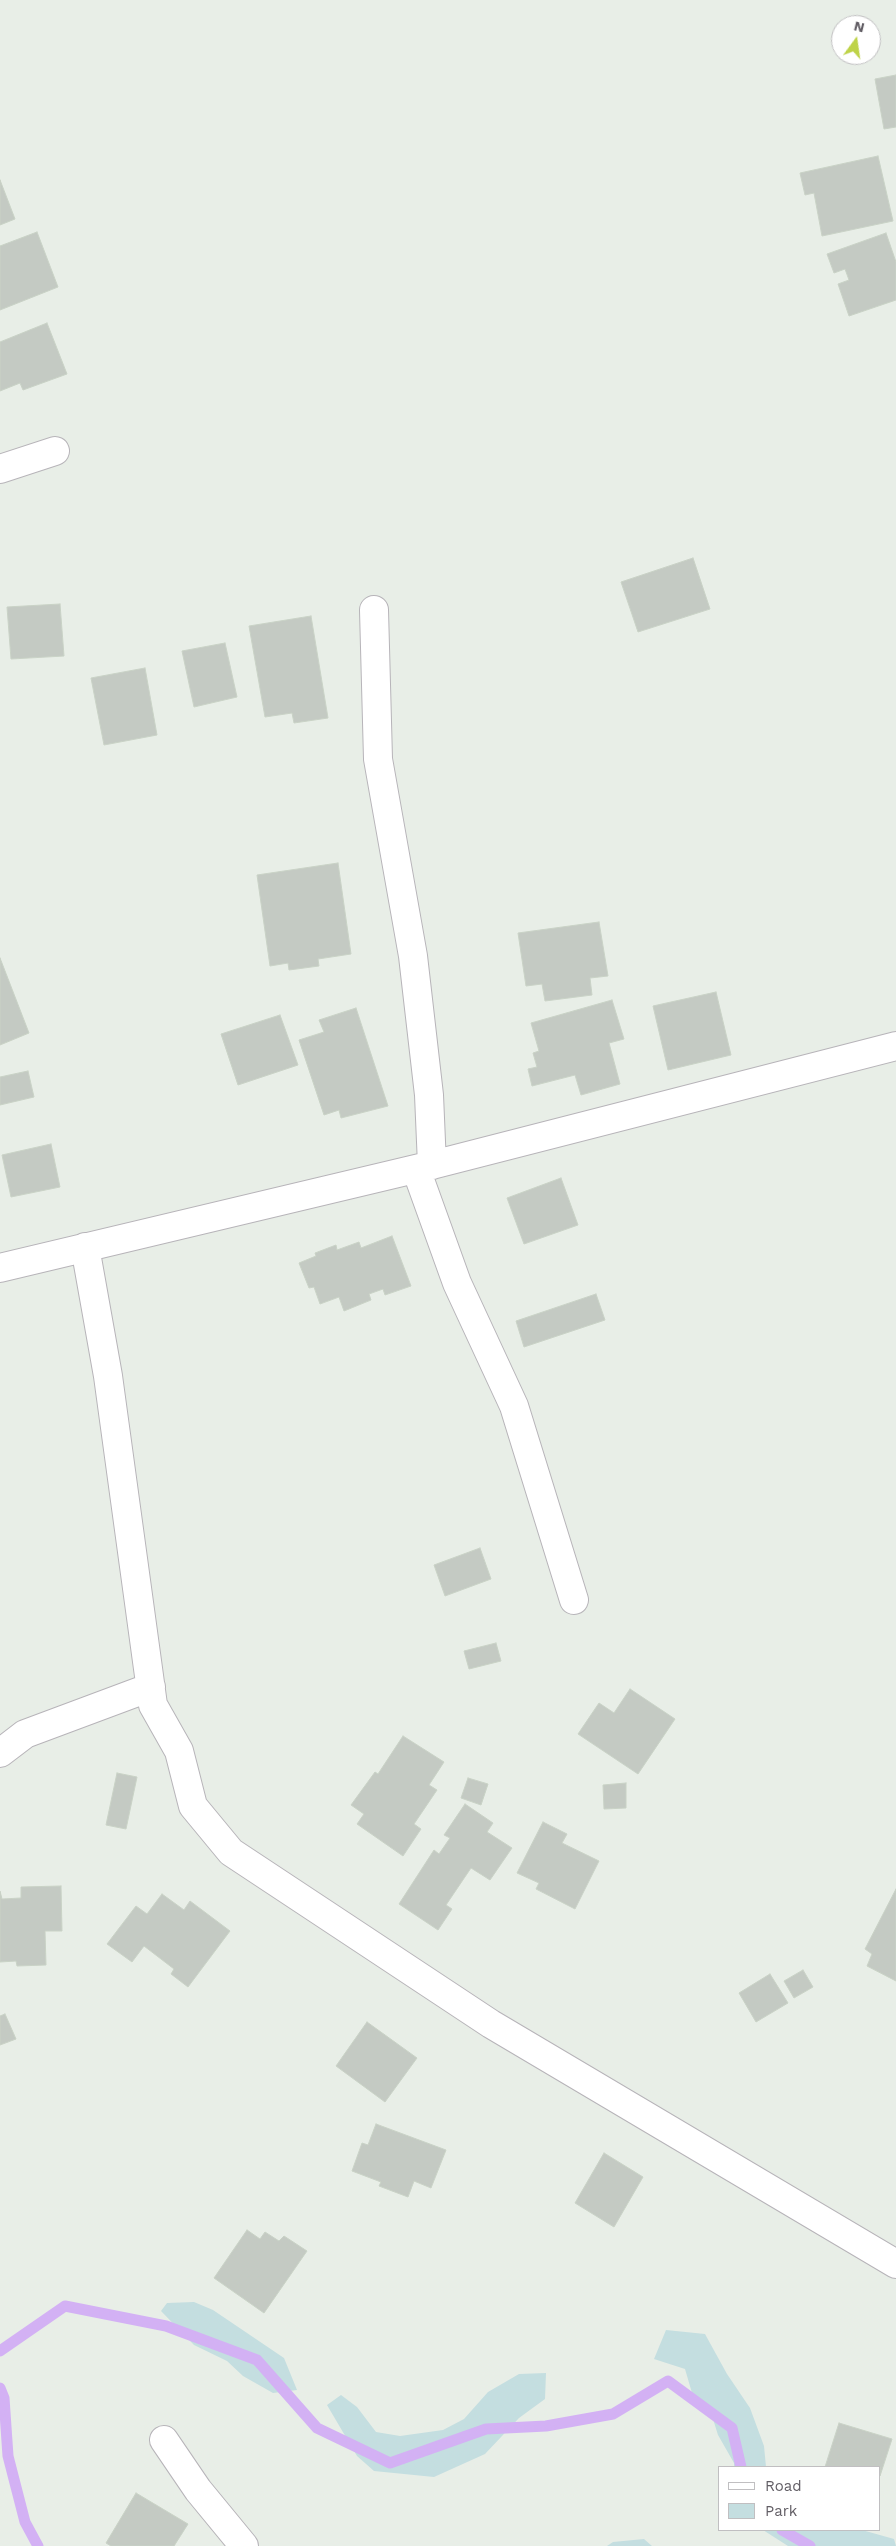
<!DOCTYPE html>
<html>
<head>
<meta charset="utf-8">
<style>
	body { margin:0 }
	#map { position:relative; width:896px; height:2546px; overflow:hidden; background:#e8eee7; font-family:"Work Sans",sans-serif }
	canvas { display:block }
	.legend { position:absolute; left:718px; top:2466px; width:162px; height:65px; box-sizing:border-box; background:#fff; border:1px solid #c0bfc1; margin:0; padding:6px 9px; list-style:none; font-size:15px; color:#625e65 }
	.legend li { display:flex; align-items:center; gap:10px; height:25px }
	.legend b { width:25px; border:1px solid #c0bfc1 }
	.north { position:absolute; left:831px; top:15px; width:50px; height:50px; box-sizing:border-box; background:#fff; border:1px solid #c0bfc1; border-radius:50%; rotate:14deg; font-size:14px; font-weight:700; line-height:20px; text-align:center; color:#625e65 }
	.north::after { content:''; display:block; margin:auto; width:18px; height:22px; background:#bed348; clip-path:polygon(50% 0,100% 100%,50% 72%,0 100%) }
</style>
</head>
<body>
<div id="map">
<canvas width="896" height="2546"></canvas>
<ul class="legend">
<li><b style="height:6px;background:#fff"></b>Road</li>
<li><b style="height:14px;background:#c4dee0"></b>Park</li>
</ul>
<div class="north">N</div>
</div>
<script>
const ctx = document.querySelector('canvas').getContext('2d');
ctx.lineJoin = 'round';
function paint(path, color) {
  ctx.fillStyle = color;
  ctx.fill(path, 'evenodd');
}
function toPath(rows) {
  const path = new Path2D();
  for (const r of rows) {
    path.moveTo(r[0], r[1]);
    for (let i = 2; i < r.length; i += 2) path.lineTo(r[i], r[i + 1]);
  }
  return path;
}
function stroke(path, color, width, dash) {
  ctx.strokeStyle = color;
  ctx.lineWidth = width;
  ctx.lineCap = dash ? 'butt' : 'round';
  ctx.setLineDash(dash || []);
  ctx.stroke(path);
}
const green = toPath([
	[194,2302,213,2310,284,2358,297,2390,273,2393,243,2376,227,2361,194,2345,161,2311,167,2303],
	[666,2330,705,2334,727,2374,750,2408,764,2446,766,2467,734,2467,734,2463,718,2435,713,2419,692,2393,685,2369,654,2359],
	[546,2373,545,2399,519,2418,485,2454,434,2477,374,2471,357,2456,327,2405,341,2395,357,2407,376,2432,400,2436,443,2430,464,2419,488,2392,519,2374],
	[763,2530,862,2530,894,2539,896,2546,788,2546],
	[644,2539,652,2546,607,2546,613,2542]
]);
const stream = toPath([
	[0,2351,65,2306,166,2326,257,2360,317,2428,390,2463,486,2429,546,2426,613,2414,668,2381,732,2428,741,2467],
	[0,2388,4,2398,8,2456,25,2522,38,2546],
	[782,2530,810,2546]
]);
const building = toPath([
	[896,75,896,127,884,129,875,79,896,75],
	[878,156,893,221,822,236,814,193,805,195,800,173,878,156],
	[0,180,15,219,0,225,0,180],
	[37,232,58,287,0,310,0,246,37,232],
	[886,233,896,262,896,300,849,316,838,284,849,280,845,269,834,273,827,254,886,233],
	[47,323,67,374,23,390,20,383,0,391,0,342,47,323],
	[693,558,710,609,638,632,621,582,693,558],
	[60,604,64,656,11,659,7,607,60,604],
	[311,616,328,718,294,723,292,713,265,717,249,626,311,616],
	[225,643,237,697,194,707,182,651,225,643],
	[145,668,157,735,104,745,91,678,145,668],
	[338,863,351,954,318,959,319,966,289,970,288,963,270,966,257,875,338,863],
	[599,922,608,976,590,978,592,995,545,1001,542,984,526,986,518,933,599,922],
	[0,958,29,1033,0,1045,0,958],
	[716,992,731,1055,668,1070,653,1006,716,992],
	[612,1000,624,1039,609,1043,620,1084,581,1095,575,1075,532,1086,528,1069,537,1067,533,1053,539,1051,531,1023,612,1000],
	[356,1008,388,1106,341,1118,339,1110,324,1115,299,1040,324,1032,319,1020,356,1008],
	[280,1015,298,1065,238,1085,221,1034,280,1015],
	[28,1071,34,1097,0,1105,0,1077,28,1071],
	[51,1144,60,1187,11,1197,2,1155,51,1144],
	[561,1178,578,1225,524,1244,507,1198,561,1178],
	[392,1236,411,1286,385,1295,383,1289,369,1294,371,1300,344,1311,339,1297,320,1304,314,1287,309,1288,299,1263,316,1256,315,1253,336,1245,337,1250,359,1242,361,1248,392,1236],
	[596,1294,605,1320,524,1347,516,1321,596,1294],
	[480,1548,491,1579,445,1596,434,1565,480,1548],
	[496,1643,501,1661,469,1669,464,1651,496,1643],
	[630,1689,675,1719,638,1774,578,1734,599,1703,614,1713,630,1689],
	[403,1736,444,1762,429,1785,437,1790,414,1824,421,1829,403,1856,357,1824,364,1814,351,1805,375,1772,378,1774,403,1736],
	[117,1773,137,1777,126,1829,106,1825,117,1773],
	[468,1778,488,1784,481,1805,461,1798,468,1778],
	[626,1783,626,1808,604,1809,603,1785,626,1783],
	[465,1804,493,1823,487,1832,512,1848,490,1880,471,1868,446,1905,452,1909,438,1930,399,1904,434,1850,439,1854,450,1838,444,1835,465,1804],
	[543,1822,567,1834,562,1843,599,1861,575,1909,536,1889,539,1883,517,1873,543,1822],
	[61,1886,62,1931,45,1931,46,1965,17,1966,16,1961,0,1962,0,1891,2,1899,21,1898,21,1887,61,1886],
	[896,1889,896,1981,867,1966,872,1954,865,1949,896,1889],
	[162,1894,184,1910,190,1901,230,1931,188,1987,171,1974,174,1969,144,1946,132,1962,107,1944,136,1906,147,1914,162,1894],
	[803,1970,813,1987,794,1998,784,1981,803,1970],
	[770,1974,788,2003,756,2022,739,1993,770,1974],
	[5,2014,16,2039,0,2045,0,2016,5,2014],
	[367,2022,417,2058,385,2102,336,2066,367,2022],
	[376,2124,446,2150,431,2188,414,2181,408,2197,379,2186,381,2182,352,2171,362,2143,368,2145,376,2124],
	[604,2153,643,2177,614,2227,575,2203,604,2153],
	[247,2230,260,2239,265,2232,279,2241,284,2236,307,2251,264,2313,214,2278,247,2230],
	[839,2423,892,2439,880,2476,880,2467,825,2467,839,2423],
	[136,2493,188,2524,174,2546,111,2546,106,2543,136,2493]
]);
const minor = toPath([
	[0,469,55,451],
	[374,610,378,759,413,956,429,1095,432,1165],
	[416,1169,457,1283,514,1406,574,1600],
	[85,1247,108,1376,153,1705,179,1751,193,1806,231,1852,491,2024,896,2264],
	[0,1268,432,1165,896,1046],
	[0,1753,25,1734,151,1687],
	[164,2440,198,2490,244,2546]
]);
paint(green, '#c4dee0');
stroke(stream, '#d3b1f4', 11);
paint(building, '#c4cac3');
stroke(building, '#c9d2c6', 1);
stroke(minor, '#b7b4b9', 30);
stroke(minor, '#fff', 28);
</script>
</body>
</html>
